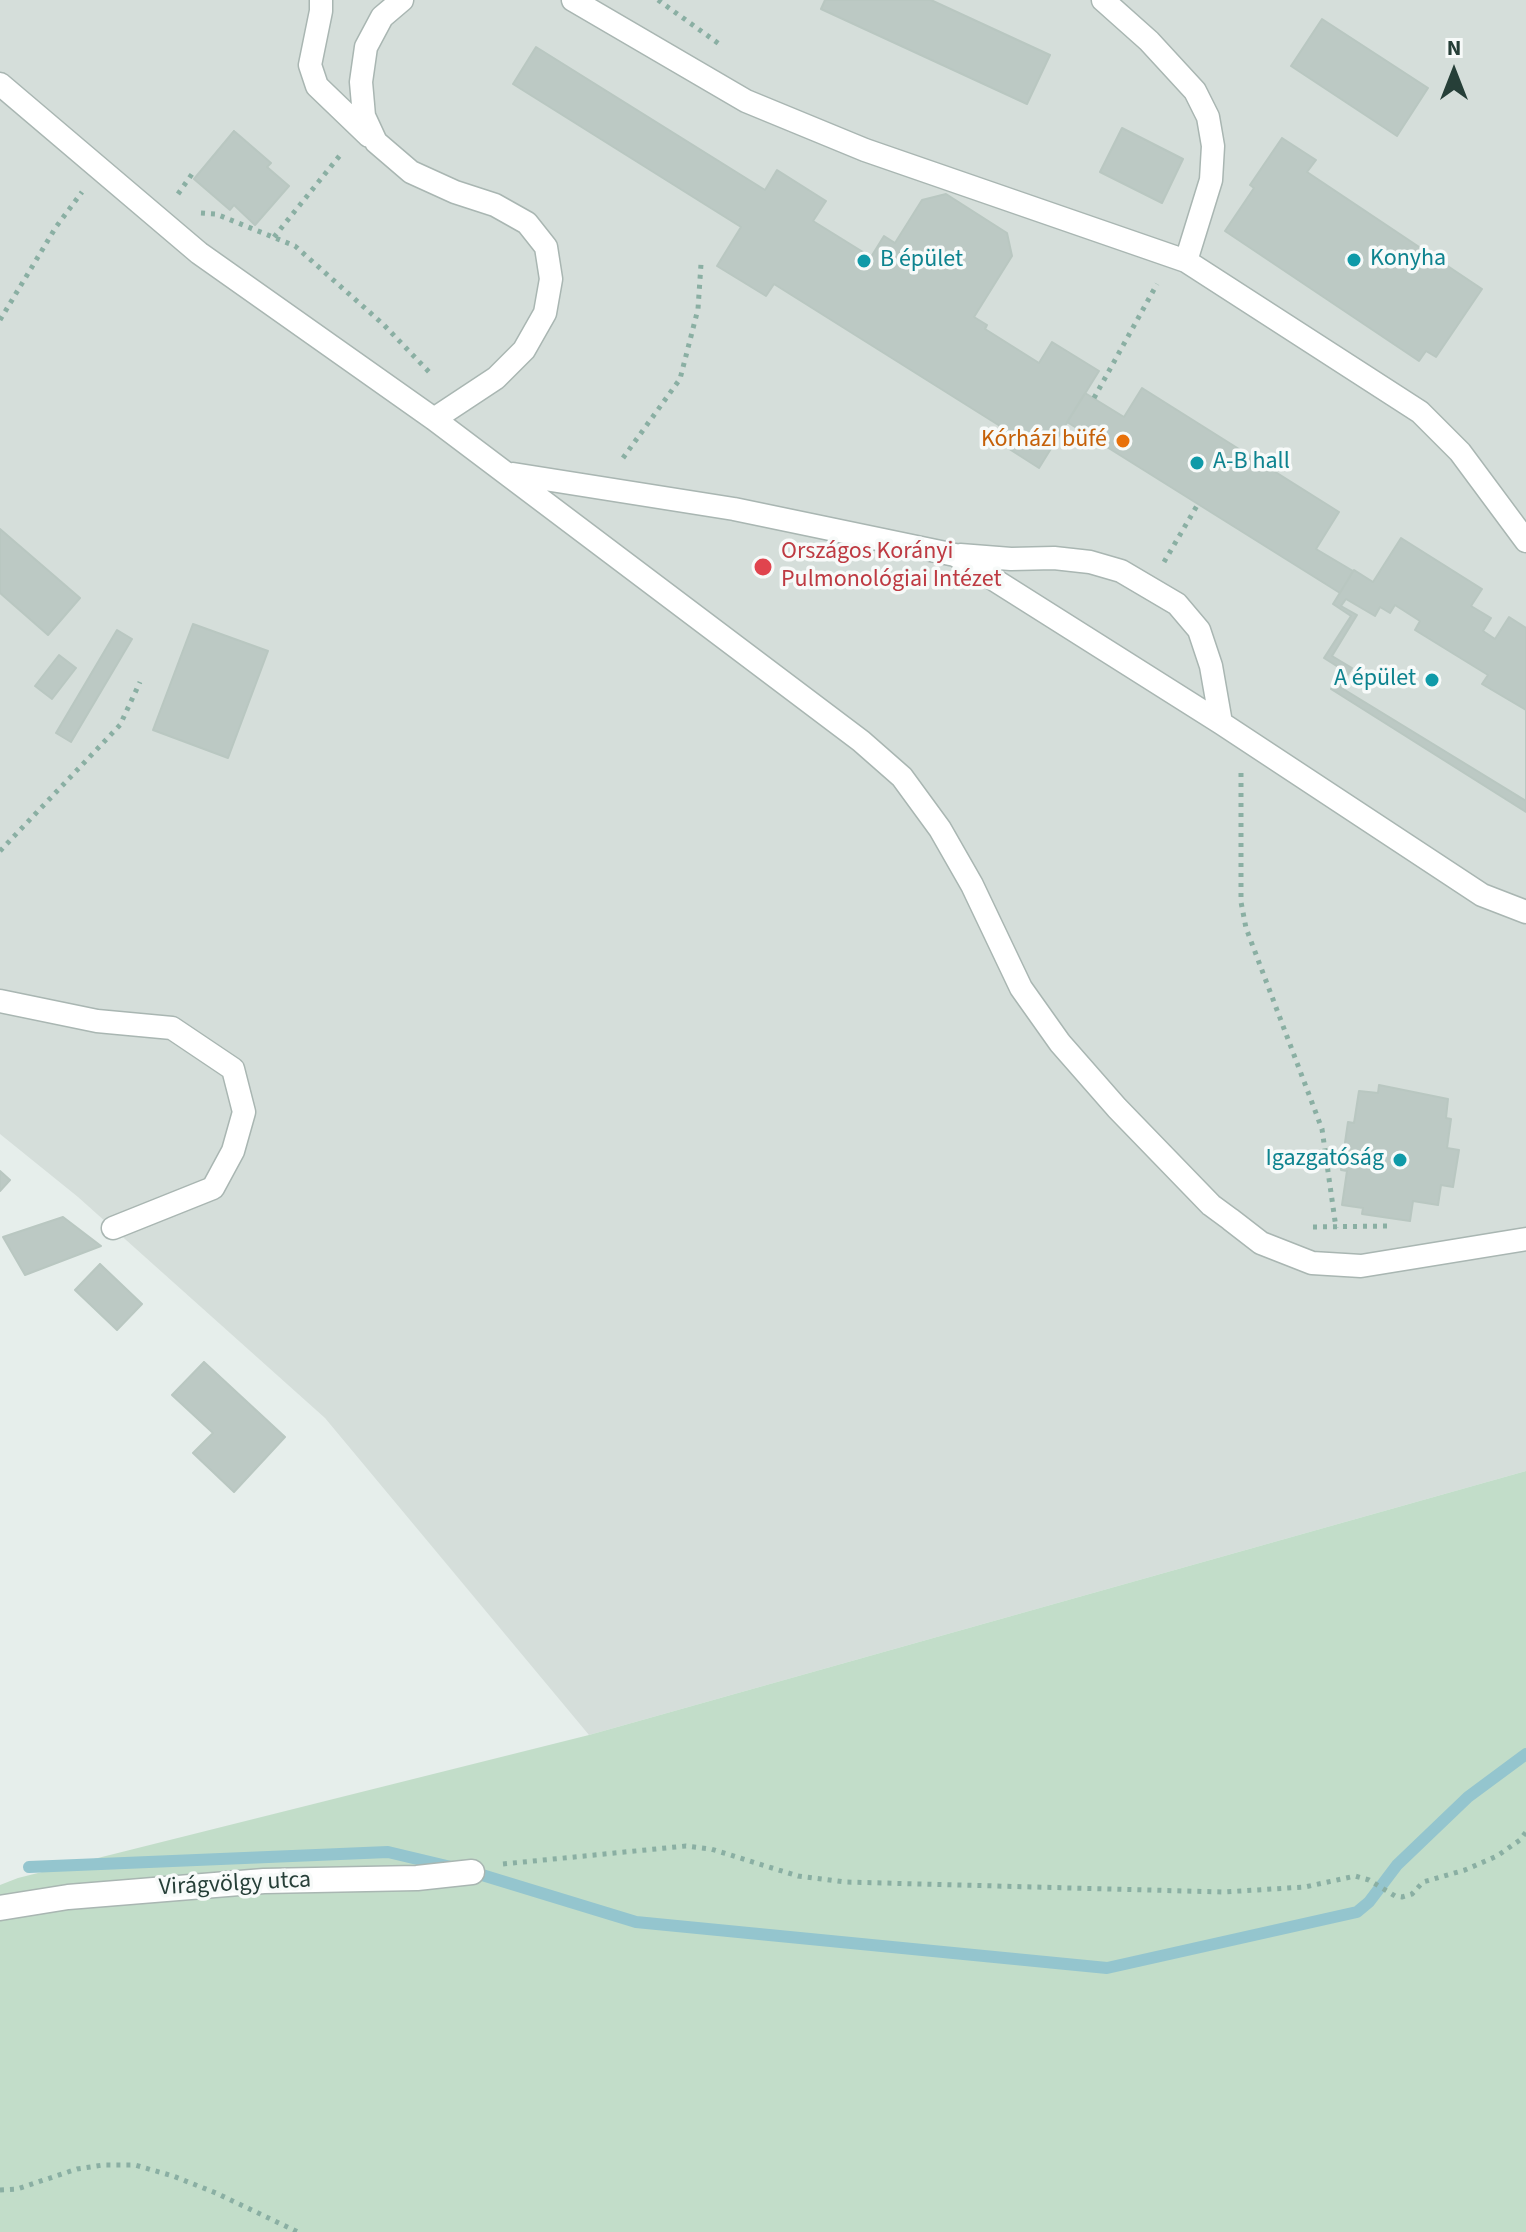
<!DOCTYPE html>
<html>
<head>
<meta charset="utf-8">
<style>
	body { margin:0 }
	#map { position:relative; width:1526px; height:2232px; overflow:hidden; background:#e6eeeb; font-family:"Source Sans 3",sans-serif }
	canvas { display:block }
	.north { position:absolute; left:1414px; top:32px; width:80px; height:80px; -webkit-text-stroke:6px #f7faf9; paint-order:stroke; rotate:0deg; font-size:22px; font-weight:700; line-height:32px; text-align:center; color:#263f38 }
	.north::after { content:''; display:block; margin:auto; width:28px; height:36px; background:#263f38; clip-path:polygon(50% 0,100% 100%,50% 72%,0 100%) }
</style>
</head>
<body>
<div id="map">
<canvas width="1526" height="2232"></canvas>
<div class="north">N</div>
</div>
<script>
const ctx = document.querySelector('canvas').getContext('2d');
ctx.lineJoin = 'round';
function paint(path, color) {
  ctx.fillStyle = color;
  ctx.fill(path, 'evenodd');
}
function toPath(rows) {
  const path = new Path2D();
  for (const r of rows) {
    path.moveTo(r[0], r[1]);
    for (let i = 2; i < r.length; i += 2) path.lineTo(r[i], r[i + 1]);
  }
  return path;
}
function stroke(path, color, width, dash) {
  ctx.strokeStyle = color;
  ctx.lineWidth = width;
  ctx.lineCap = dash ? 'butt' : 'round';
  ctx.setLineDash(dash || []);
  ctx.stroke(path);
}
function write(font, color, halo, rows, align = 'center') {
  ctx.font = font + ' "Source Sans 3",sans-serif';
  ctx.lineWidth = 7;
  ctx.setLineDash([]);
  ctx.textBaseline = 'middle';
  ctx.strokeStyle = halo;
  ctx.fillStyle = color;
  for (const [text, x, y, turn = 0] of rows) {
    ctx.save();
    ctx.translate(x, y);
    ctx.rotate((+turn || 0) * Math.PI / 180);
    ctx.textAlign = isNaN(turn) ? turn : align;
    if (halo) ctx.strokeText(text, 0, 0);
    ctx.fillText(text, 0, 0);
    ctx.restore();
  }
}
const built = toPath([
	[0,0,1526,0,1526,1471,589,1735,325,1418,78,1197,0,1134]
]);
const green = toPath([
	[1526,1471,1526,2232,0,2232,0,1885,18,1878,589,1735]
]);
const stream = toPath([
	[29,1867,388,1852,451,1867],
	[469,1871,636,1922,1107,1968,1357,1912,1369,1902,1397,1865,1468,1797,1526,1754]
]);
const building = toPath([
	[825,0,931,0,1050,55,1027,104,821,9,825,0],
	[1322,19,1428,88,1397,136,1291,66,1322,19],
	[536,47,765,190,777,170,826,201,813,221,871,257,884,236,895,243,922,200,946,194,1007,233,1012,256,974,317,987,325,985,329,1039,363,1052,342,1099,371,1039,468,992,438,1000,426,774,284,766,296,717,266,741,227,513,84,536,47],
	[1122,128,1183,159,1162,203,1100,172,1122,128],
	[234,131,271,163,267,167,289,186,255,225,234,205,230,210,194,179,234,131],
	[1282,138,1316,160,1307,172,1482,289,1436,357,1426,351,1419,361,1225,231,1254,188,1250,185,1282,138],
	[1142,388,1339,512,1316,549,1353,571,1340,593,1067,422,1085,393,1124,417,1142,388],
	[0,529,80,598,48,635,0,593,0,529],
	[1401,538,1482,589,1471,606,1491,618,1483,631,1495,639,1509,617,1526,628,1526,812,1331,689,1343,670,1324,658,1351,616,1333,604,1354,570,1373,582,1401,538],
	[1346,599,1375,616,1380,607,1390,613,1395,605,1420,621,1415,630,1488,675,1482,684,1526,710,1526,801,1340,687,1352,668,1332,656,1357,615,1341,606,1346,599],
	[193,624,268,651,228,758,153,730,193,624],
	[117,630,132,639,71,742,56,733,117,630],
	[59,655,76,668,52,699,35,686,59,655],
	[1379,1085,1448,1099,1446,1118,1451,1119,1447,1148,1459,1150,1453,1187,1441,1185,1438,1205,1413,1201,1410,1221,1362,1214,1363,1208,1342,1205,1347,1171,1341,1170,1348,1122,1354,1123,1359,1091,1378,1093,1379,1085],
	[0,1171,10,1180,0,1191,0,1171],
	[63,1217,101,1246,25,1275,3,1237,63,1217],
	[100,1264,142,1304,117,1330,75,1290,100,1264],
	[204,1362,285,1437,234,1492,193,1453,213,1433,172,1395,204,1362]
]);
const path = toPath([
	[658,0,722,46],
	[178,194,192,174],
	[201,213,216,214,295,246,384,325,430,373],
	[274,237,341,154],
	[0,320,56,227,82,192],
	[1094,398,1157,284],
	[623,458,680,379,698,309,701,264],
	[1164,562,1198,504],
	[1241,773,1241,902,1246,928,1322,1129,1336,1228],
	[0,851,120,725,140,682],
	[1313,1227,1387,1226],
	[503,1864,686,1846,711,1849,798,1876,845,1882,1223,1892,1305,1887,1355,1876,1369,1880,1395,1896,1402,1897,1412,1894,1423,1882,1465,1870,1497,1856,1520,1840,1526,1832],
	[0,2190,17,2189,77,2169,103,2165,135,2165,173,2176,216,2193,298,2232]
]);
const lane = toPath([
	[321,0,321,11,310,65,317,86,369,136],
	[402,0,382,17,366,47,361,82,364,116,376,142,411,172,455,192,495,205,527,223,546,247,551,279,545,313,524,350,496,378,434,419],
	[573,0,746,101,865,150,1186,261,1420,412,1460,452,1526,541],
	[1103,0,1149,41,1195,91,1208,117,1213,146,1211,180,1186,261],
	[0,84,199,253,434,419,861,741,902,777,940,829,972,885,1021,988,1060,1043,1117,1108,1211,1205,1230,1219,1261,1243,1312,1263,1361,1266,1526,1239],
	[513,474,734,509,955,555,1221,723,1482,895,1526,912],
	[960,555,1011,559,1054,558,1090,562,1121,571,1177,604,1199,630,1211,666,1221,723],
	[0,1001,97,1021,172,1028,233,1069,244,1112,233,1151,213,1188,113,1228]
]);
const street = toPath([
	[0,1908,68,1897,264,1881,417,1878,472,1872]
]);
const markers = [
	[1354,260,8,"#0f9aa8"],
	[864,261,8,"#0f9aa8"],
	[1123,441,8,"#e8710a"],
	[1197,463,8,"#0f9aa8"],
	[763,567,10,"#e0444e"],
	[1432,680,8,"#0f9aa8"],
	[1400,1160,8,"#0f9aa8"]
];
const cultureNames = [
	["Konyha",1370,260],
	["B épület",880,261],
	["A-B hall",1213,463],
	["A épület",1416,680,"right"],
	["Igazgatóság",1384,1160,"right"]
];
const foodNames = [
	["Kórházi büfé",1107,441]
];
const healthNames = [
	["Országos Korányi",781,553],
	["Pulmonológiai Intézet",781,581]
];
const streetNames = [
	["Virágvölgy utca",235,1885,-3]
];
paint(built, '#d5deda');
paint(green, '#c2ddc9');
stroke(stream, '#94c5ce', 12);
paint(building, '#bcc9c4');
stroke(building, '#b9c7c1', 2);
stroke(lane, '#a9b6b2', 25);
stroke(street, '#a9b6b2', 27);
stroke(path, '#8aafa3', 5, [4, 6]);
stroke(lane, '#fff', 22);
stroke(street, '#fff', 24);
for (const [x, y, r, color] of markers) {
  const dot = new Path2D();
  dot.arc(x, y, r, 0, 2 * Math.PI);
  ctx.fillStyle = color;
  ctx.fill(dot);
  stroke(dot, '#f7faf9', 3);
}
write('24px', '#0d838f', '#f7faf9', cultureNames, 'left');
write('24px', '#c56008', '#f7faf9', foodNames, 'right');
write('24px', '#be3a42', '#f7faf9', healthNames, 'left');
write('24px', '#263f38', '#f7faf9', streetNames);
</script>
</body>
</html>
